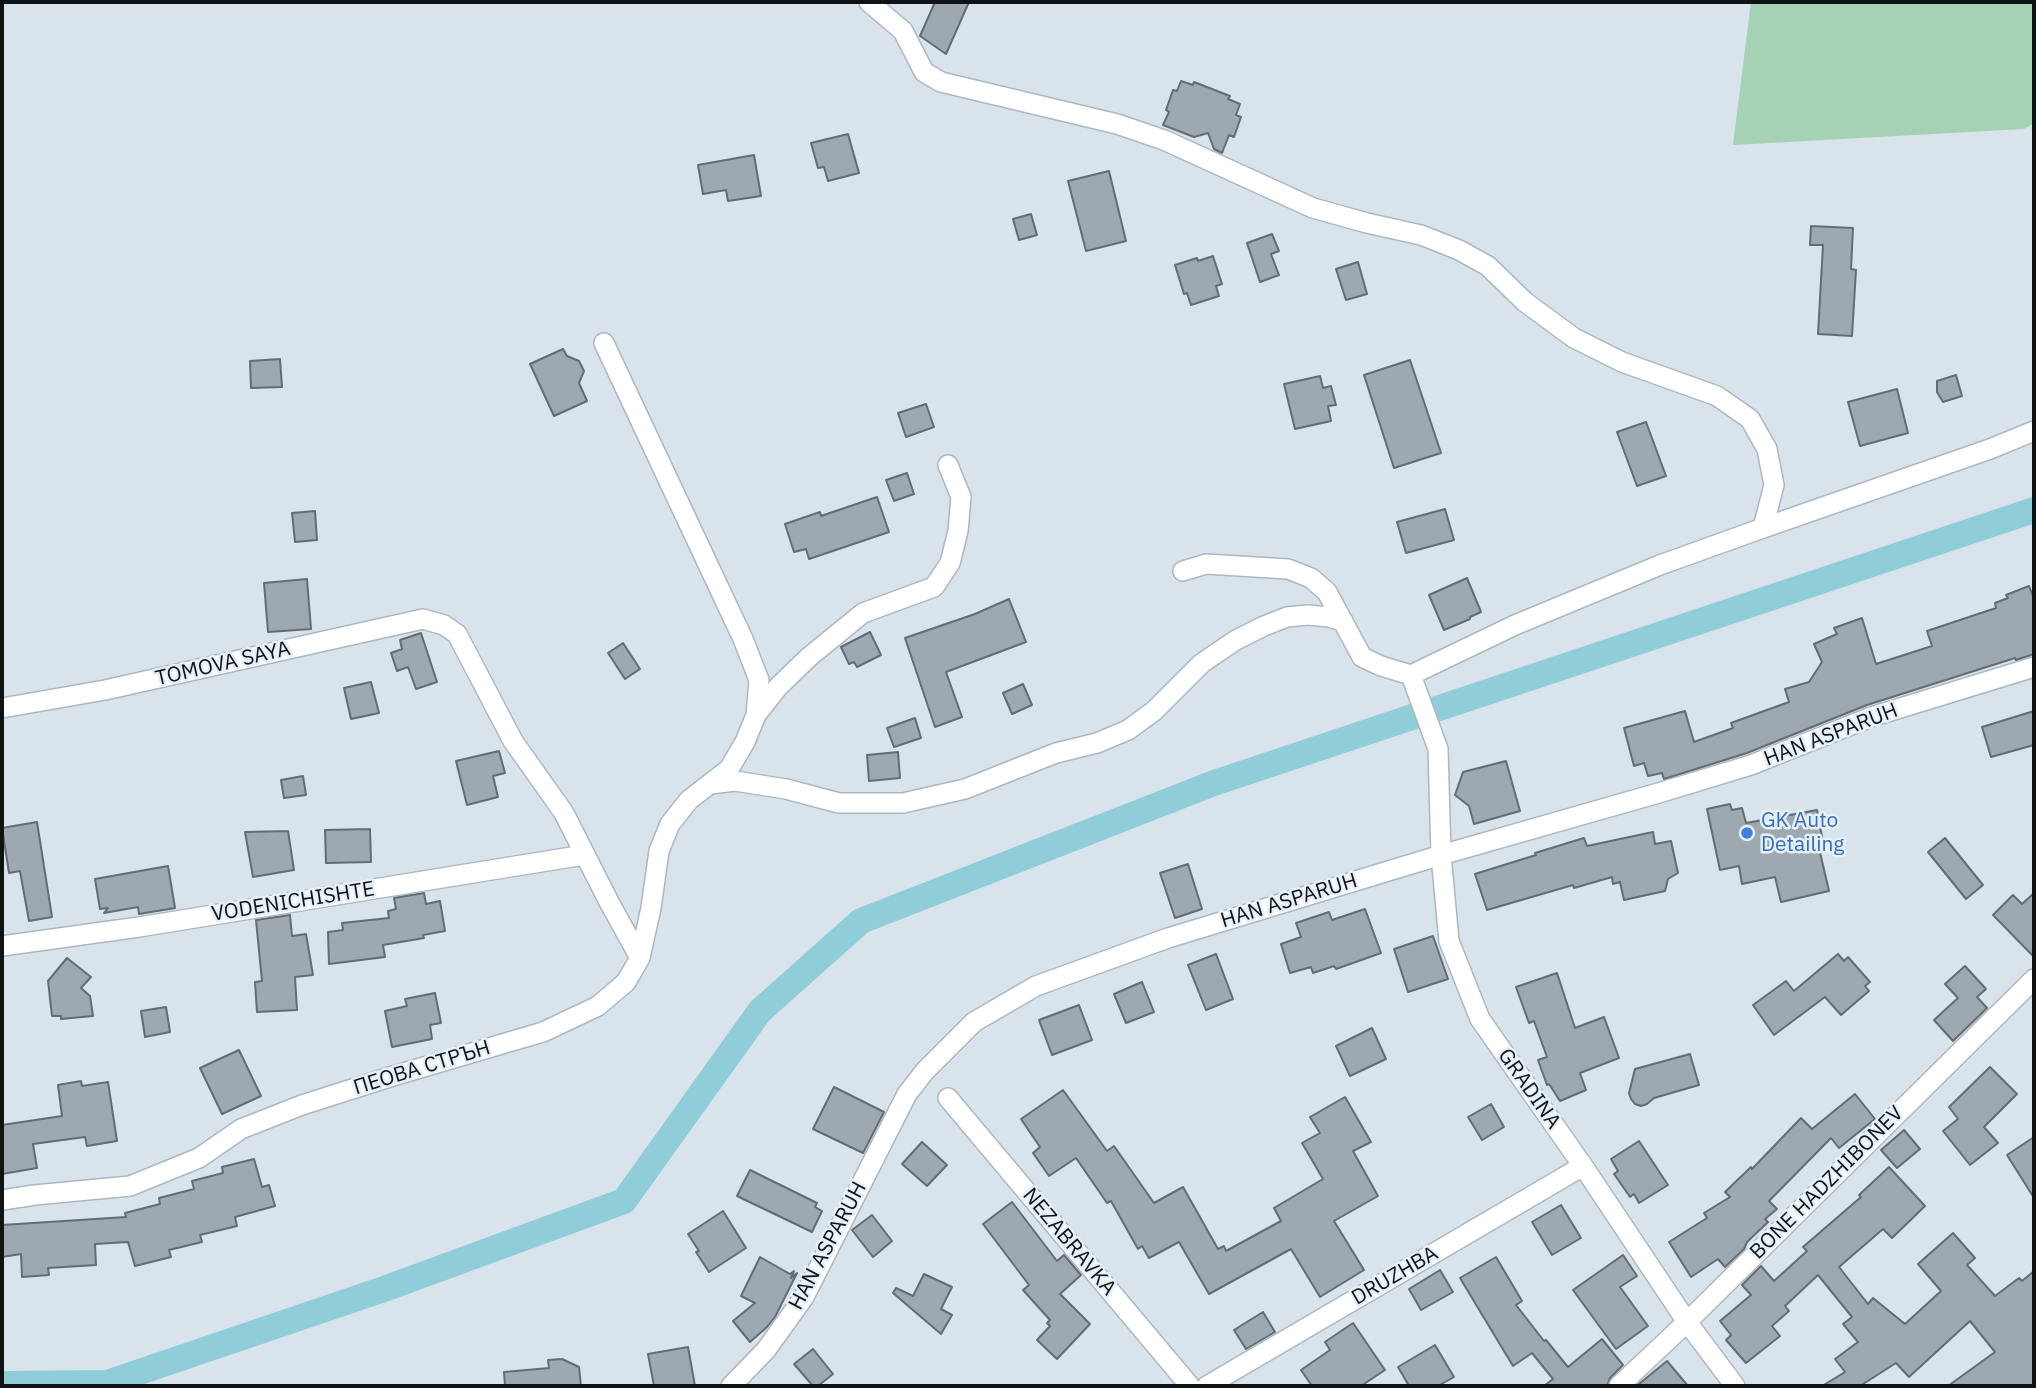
<!DOCTYPE html>
<html>
<head>
<meta charset="utf-8">
<style>
	body { margin:0 }
	#map { position:relative; width:2036px; height:1388px; overflow:hidden; background:#d9e3eb; font-family:"IBM Plex Sans",sans-serif }
	canvas { display:block }
	.frame { position:absolute; inset:0; border:4px solid #0f1316; pointer-events:none }
</style>
</head>
<body>
<div id="map">
<canvas width="2036" height="1388"></canvas>
<div class="frame"></div>
</div>
<script>
const ctx = document.querySelector('canvas').getContext('2d');
ctx.lineJoin = 'round';
function paint(path, color) {
  ctx.fillStyle = color;
  ctx.fill(path, 'evenodd');
}
function toPath(rows) {
  const path = new Path2D();
  for (const r of rows) {
    path.moveTo(r[0], r[1]);
    for (let i = 2; i < r.length; i += 2) path.lineTo(r[i], r[i + 1]);
  }
  return path;
}
function stroke(path, color, width, dash) {
  ctx.strokeStyle = color;
  ctx.lineWidth = width;
  ctx.lineCap = dash ? 'butt' : 'round';
  ctx.setLineDash(dash || []);
  ctx.stroke(path);
}
function write(font, color, halo, rows, align = 'center') {
  ctx.font = font + ' "IBM Plex Sans",sans-serif';
  ctx.lineWidth = 5;
  ctx.setLineDash([]);
  ctx.textBaseline = 'middle';
  ctx.strokeStyle = halo;
  ctx.fillStyle = color;
  for (const [text, x, y, turn = 0] of rows) {
    ctx.save();
    ctx.translate(x, y);
    ctx.rotate((+turn || 0) * Math.PI / 180);
    ctx.textAlign = isNaN(turn) ? turn : align;
    if (halo) ctx.strokeText(text, 0, 0);
    ctx.fillText(text, 0, 0);
    ctx.restore();
  }
}
const green = toPath([
	[1751,2,2034,2,2034,123,2024,129,1733,145]
]);
const canal = toPath([
	[2,1384,107,1383,384,1289,624,1201,760,1011,861,921,1214,783,2034,510]
]);
const building = toPath([
	[935,2,969,2,946,54,920,36,935,2],
	[1181,81,1193,85,1194,82,1230,96,1228,99,1240,104,1236,115,1241,117,1234,137,1229,135,1222,153,1214,149,1208,133,1194,137,1163,125,1169,112,1166,110,1173,90,1177,91,1181,81],
	[848,134,859,173,828,181,824,167,818,168,811,143,848,134],
	[754,155,761,196,728,201,726,190,703,194,698,165,754,155],
	[1109,171,1126,241,1086,251,1068,181,1109,171],
	[1031,214,1037,235,1019,240,1013,219,1031,214],
	[1811,226,1853,228,1851,269,1856,270,1852,336,1818,334,1823,245,1810,245,1811,226],
	[1272,234,1279,251,1271,254,1279,275,1260,282,1247,243,1272,234],
	[1213,256,1222,284,1216,286,1219,296,1191,305,1187,293,1184,294,1175,265,1197,258,1198,261,1213,256],
	[1358,262,1367,294,1346,300,1336,269,1358,262],
	[563,349,567,356,579,361,584,371,579,383,587,401,554,416,530,364,563,349],
	[280,359,282,387,251,388,250,361,280,359],
	[1410,360,1441,453,1394,468,1364,375,1410,360],
	[1956,375,1962,396,1943,402,1937,392,1937,381,1956,375],
	[1320,376,1323,388,1331,386,1336,405,1328,406,1331,421,1295,429,1284,384,1320,376],
	[1897,389,1908,433,1860,446,1848,402,1897,389],
	[926,404,934,427,906,437,898,413,926,404],
	[1646,422,1666,476,1637,486,1617,432,1646,422],
	[907,473,914,494,894,501,886,480,907,473],
	[877,497,889,532,809,559,806,549,794,552,785,524,820,512,821,516,877,497],
	[1445,509,1454,540,1406,553,1397,522,1445,509],
	[315,511,317,540,295,542,292,513,315,511],
	[1467,578,1481,612,1470,617,1470,619,1444,630,1429,595,1467,578],
	[307,579,311,629,268,632,264,583,307,579],
	[2029,586,2034,599,2034,654,2016,660,2015,658,1867,705,1747,753,1664,779,1662,773,1648,776,1644,763,1634,766,1624,728,1685,711,1694,742,1733,728,1731,723,1789,702,1785,689,1809,682,1822,662,1814,644,1837,634,1834,628,1862,618,1876,664,1932,646,1927,631,1996,608,1995,603,2008,598,2006,595,2029,586],
	[1009,599,1026,642,946,672,962,717,935,727,905,638,975,614,1009,599],
	[870,632,881,655,857,667,854,662,849,664,841,647,870,632],
	[421,633,437,682,416,689,408,667,397,671,391,653,402,649,400,640,421,633],
	[623,643,640,669,625,679,608,653,623,643],
	[371,682,379,713,351,719,344,688,371,682],
	[1023,684,1032,705,1012,714,1003,693,1023,684],
	[2034,711,2034,745,1991,757,1982,727,2034,711],
	[915,718,921,738,894,747,887,728,915,718],
	[499,751,505,773,493,776,498,797,467,805,456,761,499,751],
	[898,752,900,778,869,781,867,755,898,752],
	[1506,761,1520,811,1474,824,1469,806,1455,795,1463,772,1506,761],
	[303,776,306,795,284,798,281,780,303,776],
	[1730,804,1732,810,1742,808,1746,823,1817,810,1824,847,1819,848,1829,891,1781,902,1775,877,1742,884,1739,866,1720,870,1707,809,1730,804],
	[37,822,52,917,29,921,20,871,9,873,2,828,37,822],
	[370,829,371,862,326,863,325,830,370,829],
	[288,831,294,870,253,877,245,832,288,831],
	[1653,832,1655,844,1671,841,1678,873,1668,879,1665,891,1624,900,1620,882,1613,884,1612,877,1574,888,1573,885,1487,910,1475,874,1536,855,1535,853,1584,838,1587,846,1653,832],
	[1945,838,1983,885,1966,899,1928,852,1945,838],
	[1188,864,1202,909,1175,918,1160,873,1188,864],
	[168,866,175,908,139,914,138,907,104,913,108,908,100,909,95,879,168,866],
	[424,893,426,904,440,901,445,931,423,935,424,938,383,945,385,957,329,964,328,932,343,930,342,923,389,918,388,911,396,909,394,898,424,893],
	[2034,893,2034,957,1993,915,2013,895,2022,904,2034,893],
	[1365,909,1381,953,1336,969,1334,966,1313,973,1311,967,1290,973,1281,944,1301,937,1296,923,1329,912,1332,920,1365,909],
	[290,915,292,936,306,934,313,975,295,977,297,1010,257,1012,255,982,262,981,256,920,290,915],
	[1433,936,1448,979,1408,992,1394,949,1433,936],
	[1216,954,1233,999,1206,1010,1188,965,1216,954],
	[1838,954,1844,961,1848,957,1870,982,1865,986,1869,991,1841,1015,1825,997,1774,1035,1753,1005,1786,981,1794,991,1838,954],
	[67,958,91,977,81,988,90,996,93,1016,61,1019,61,1016,52,1016,48,981,67,958],
	[1965,966,1986,989,1977,997,1987,1008,1953,1041,1934,1020,1958,998,1945,984,1965,966],
	[1557,973,1575,1028,1604,1017,1619,1058,1580,1073,1586,1090,1560,1101,1549,1084,1547,1085,1538,1060,1547,1057,1534,1021,1529,1023,1516,987,1557,973],
	[1142,982,1154,1012,1126,1023,1114,994,1142,982],
	[435,993,441,1023,430,1025,432,1039,392,1047,385,1011,407,1006,405,999,435,993],
	[1079,1005,1092,1040,1052,1055,1039,1020,1079,1005],
	[166,1007,170,1032,145,1037,141,1011,166,1007],
	[1372,1028,1386,1059,1350,1076,1336,1046,1372,1028],
	[239,1050,261,1096,222,1114,200,1068,239,1050],
	[1690,1054,1699,1085,1654,1098,1647,1104,1641,1106,1635,1104,1631,1099,1629,1093,1635,1069,1690,1054],
	[1990,1067,2017,1094,1984,1127,1998,1143,1970,1165,1943,1131,1958,1119,1949,1107,1990,1067],
	[81,1081,82,1086,108,1082,117,1141,87,1146,85,1137,33,1144,37,1168,2,1174,2,1125,62,1116,58,1085,81,1081],
	[834,1087,884,1112,863,1153,813,1129,834,1087],
	[1063,1090,1107,1151,1114,1146,1154,1203,1183,1187,1218,1249,1224,1246,1226,1251,1281,1221,1274,1208,1323,1179,1302,1143,1320,1133,1310,1117,1345,1097,1371,1142,1353,1151,1378,1196,1334,1221,1364,1270,1320,1297,1291,1249,1209,1294,1179,1242,1149,1258,1142,1246,1138,1249,1111,1201,1107,1203,1076,1158,1049,1176,1033,1153,1040,1147,1021,1119,1063,1090],
	[1855,1094,1875,1119,1839,1148,1831,1138,1769,1201,1777,1209,1765,1219,1768,1222,1747,1242,1744,1249,1725,1267,1718,1259,1691,1277,1669,1242,1707,1218,1704,1213,1730,1197,1725,1192,1751,1167,1752,1169,1801,1118,1812,1129,1855,1094],
	[1491,1104,1504,1127,1482,1140,1468,1117,1491,1104],
	[1904,1130,1920,1149,1897,1168,1881,1150,1904,1130],
	[2034,1137,2034,1198,2007,1155,2034,1137],
	[1639,1141,1668,1185,1639,1203,1634,1194,1630,1197,1614,1174,1618,1171,1611,1159,1639,1141],
	[922,1142,947,1165,927,1186,902,1164,922,1142],
	[254,1159,262,1187,269,1185,275,1206,235,1217,237,1226,200,1235,202,1242,169,1250,171,1257,135,1266,128,1242,95,1244,96,1265,48,1268,49,1275,22,1277,21,1254,2,1257,2,1225,126,1217,125,1213,160,1204,159,1198,194,1189,192,1181,223,1173,222,1167,254,1159],
	[1889,1167,1925,1206,1892,1238,1883,1229,1839,1267,1868,1304,1873,1298,1905,1324,1941,1291,1918,1264,1953,1233,1975,1258,1967,1265,1995,1296,2019,1278,2022,1281,2034,1271,2034,1386,1948,1386,1995,1352,1970,1321,1909,1377,1896,1363,1860,1386,1822,1386,1845,1372,1835,1359,1858,1342,1843,1324,1852,1317,1818,1275,1785,1306,1789,1311,1772,1326,1780,1336,1746,1363,1726,1340,1731,1335,1720,1321,1751,1295,1742,1285,1761,1266,1774,1281,1807,1251,1803,1247,1861,1197,1859,1195,1889,1167],
	[750,1170,817,1203,815,1207,822,1211,812,1232,737,1196,750,1170],
	[1012,1202,1057,1261,1064,1255,1081,1275,1060,1294,1090,1324,1057,1359,1037,1340,1050,1326,1047,1323,1050,1320,1023,1290,1029,1285,983,1224,1012,1202],
	[1561,1205,1581,1238,1552,1255,1532,1222,1561,1205],
	[723,1211,746,1248,709,1272,696,1252,699,1251,688,1234,723,1211],
	[872,1215,892,1241,873,1257,852,1230,872,1215],
	[1623,1255,1637,1276,1620,1287,1648,1326,1616,1349,1573,1290,1623,1255],
	[760,1257,790,1274,794,1271,791,1278,797,1273,775,1317,767,1327,750,1342,733,1321,755,1303,741,1296,760,1257],
	[1496,1257,1522,1301,1516,1305,1544,1341,1546,1340,1568,1367,1602,1339,1623,1365,1610,1378,1607,1386,1544,1386,1553,1379,1532,1353,1513,1366,1460,1278,1496,1257],
	[1440,1270,1453,1292,1421,1310,1409,1289,1440,1270],
	[924,1274,952,1287,941,1309,952,1315,941,1334,893,1293,896,1288,913,1296,924,1274],
	[1263,1312,1275,1332,1246,1349,1234,1330,1263,1312],
	[1353,1323,1385,1370,1361,1386,1312,1386,1301,1370,1330,1350,1325,1342,1353,1323],
	[1435,1345,1454,1377,1438,1386,1409,1386,1398,1367,1435,1345],
	[688,1347,695,1386,654,1386,648,1354,688,1347],
	[813,1349,833,1374,818,1386,813,1386,794,1364,813,1349],
	[562,1359,579,1367,581,1386,505,1386,504,1372,549,1368,548,1360,562,1359],
	[1667,1361,1688,1386,1637,1386,1639,1384,1667,1361]
]);
const street = toPath([
	[869,2,903,31,924,72,941,82,1117,124,1164,140,1313,208,1367,223,1421,235,1459,250,1488,266,1525,302,1574,338,1622,362,1717,396,1750,419,1767,449,1774,485,1763,528,1660,565,1515,625,1411,675,1381,666,1362,657,1327,592,1311,578,1288,569,1206,564,1183,571],
	[1763,528,1990,449,2034,431],
	[1411,675,1438,749,1441,855,1449,941,1480,1019,1583,1166,1687,1322,1735,1386],
	[2,708,105,690,423,619,444,625,457,634,513,741,564,813,609,902,640,958],
	[756,715,778,687,809,657,863,613,934,587,950,563,958,531,961,497,948,465],
	[710,784,735,781,786,789,839,803,903,803,965,789,1056,753,1097,743,1128,730,1154,711,1202,663,1236,640,1264,626,1287,617,1308,615,1329,617,1343,621],
	[2,946,139,927,584,855],
	[948,1098,1190,1386],
	[2,1200,35,1195,130,1186,199,1158,241,1129,302,1105,393,1076,543,1032,598,1006,626,982,640,958,651,908,659,851,670,824,689,800,729,769,745,742,756,715,759,680,743,639,604,343],
	[731,1386,766,1350,804,1297,907,1094,925,1071,974,1022,1036,986,1168,938,1441,855,1662,792,1751,765,1871,717,2034,667],
	[1207,1386,1583,1166],
	[1619,1386,1687,1322,2034,979]
]);
const markers = [
	[1747,833,7,"#3f7fe0"]
];
const streetNames = [
	["TOMOVA SAYA",223,664,-13],
	["HAN ASPARUH",1831,735,-21],
	["HAN ASPARUH",1289,901,-17],
	["VODENICHISHTE",293,902,-9],
	["ПЕОВА СТРЪН",422,1068,-17],
	["GRADINA",1529,1089,55],
	["BONE HADZHIBONEV",1827,1183,-45],
	["NEZABRAVKA",1069,1242,50],
	["HAN ASPARUH",828,1246,-62],
	["DRUZHBA",1395,1276,-30]
];
const shopNames = [
	["GK Auto",1761,821],
	["Detailing",1761,845]
];
paint(green, '#a5d1b4');
stroke(canal, '#8fcdd8', 26);
paint(building, '#9ea8b0');
stroke(building, '#636c74', 2);
stroke(street, '#aeb7c0', 22);
stroke(street, '#fff', 19);
for (const [x, y, r, color] of markers) {
  const dot = new Path2D();
  dot.arc(x, y, r, 0, 2 * Math.PI);
  ctx.fillStyle = color;
  ctx.fill(dot);
  stroke(dot, '#e6f0f9', 2.5);
}
write('21px', '#0f1316', '#e6f0f9', streetNames);
write('21px', '#366cbe', '#e6f0f9', shopNames, 'left');
</script>
</body>
</html>
